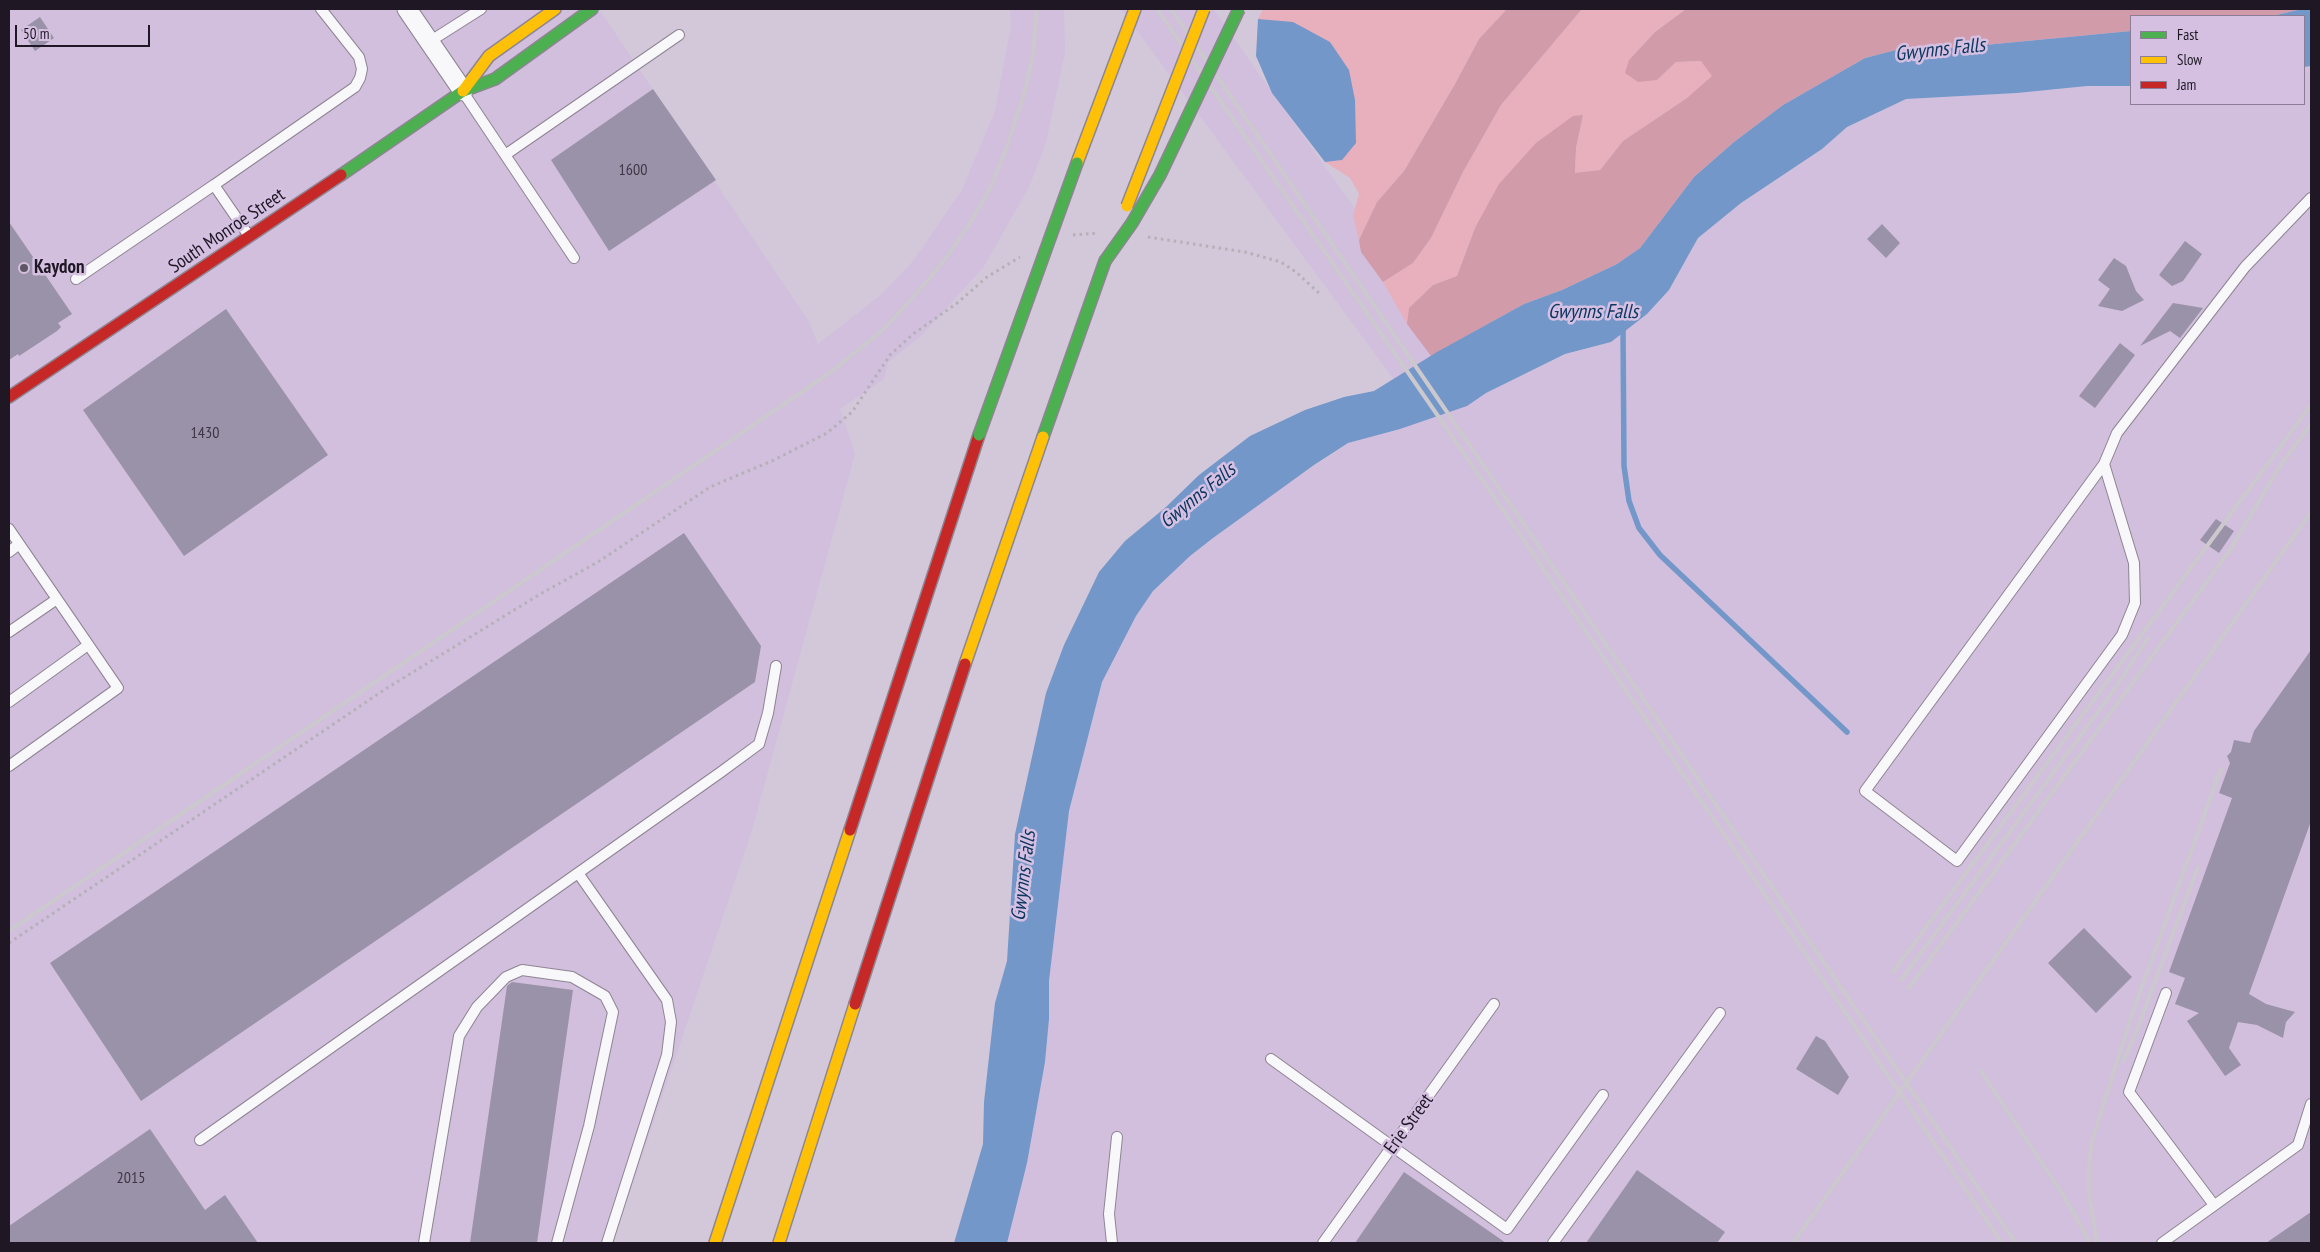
<!DOCTYPE html>
<html>
<head>
<meta charset="utf-8">
<style>
	body { margin:0 }
	#map { position:relative; width:2320px; height:1252px; overflow:hidden; background:#d3c8da; font-family:"PT Sans Narrow",sans-serif }
	canvas { display:block }
	.frame { position:absolute; inset:0; border:10px solid #1f1824; pointer-events:none }
	.legend { position:absolute; left:2130px; top:15px; width:175px; height:90px; box-sizing:border-box; background:#d5c0e2; border:1px solid #8c7d96; margin:0; padding:6px 9px; list-style:none; font-size:15px; color:#1f1824 }
	.legend li { display:flex; align-items:center; gap:10px; height:25px }
	.legend b { width:25px; border:1px solid #8c7d96 }
	.scale { position:absolute; left:15px; top:25px; width:135px; height:22px; box-sizing:border-box; border:2px solid #1f1824; border-top:0; padding-left:6px; font-size:15px; line-height:18px; white-space:nowrap; color:#1f1824; -webkit-text-stroke:4px #d5c0e2; paint-order:stroke }
</style>
</head>
<body>
<div id="map">
<canvas width="2320" height="1252"></canvas>
<div class="frame"></div>
<ul class="legend">
<li><b style="height:6px;background:#4caf50"></b>Fast</li>
<li><b style="height:6px;background:#ffc107"></b>Slow</li>
<li><b style="height:6px;background:#c62828"></b>Jam</li>
</ul>
<div class="scale">50 m</div>
</div>
<script>
const ctx = document.querySelector('canvas').getContext('2d');
ctx.lineJoin = 'round';
function paint(path, color) {
  ctx.fillStyle = color;
  ctx.fill(path, 'evenodd');
}
function toPath(rows) {
  const path = new Path2D();
  for (const r of rows) {
    path.moveTo(r[0], r[1]);
    for (let i = 2; i < r.length; i += 2) path.lineTo(r[i], r[i + 1]);
  }
  return path;
}
function stroke(path, color, width, dash) {
  ctx.strokeStyle = color;
  ctx.lineWidth = width;
  ctx.lineCap = dash ? 'butt' : 'round';
  ctx.setLineDash(dash || []);
  ctx.stroke(path);
}
function write(font, color, halo, rows, align = 'center') {
  ctx.font = font + ' "PT Sans Narrow",sans-serif';
  ctx.lineWidth = 5;
  ctx.setLineDash([]);
  ctx.textBaseline = 'middle';
  ctx.strokeStyle = halo;
  ctx.fillStyle = color;
  for (const [text, x, y, turn = 0] of rows) {
    ctx.save();
    ctx.translate(x, y);
    ctx.rotate((+turn || 0) * Math.PI / 180);
    ctx.textAlign = isNaN(turn) ? turn : align;
    if (halo) ctx.strokeText(text, 0, 0);
    ctx.fillText(text, 0, 0);
    ctx.restore();
  }
}
const built = toPath([
	[9,9,599,9,809,322,818,344,883,293,913,261,962,190,995,111,1011,26,1010,9,1064,9,1065,52,1046,143,1029,187,983,268,920,337,888,362,884,379,840,409,855,454,752,830,613,1243,9,1243],
	[1121,9,1213,9,1486,393,1566,354,1611,342,1647,314,1669,290,1698,238,1741,203,1822,149,1847,127,1906,99,2017,93,2087,86,2131,86,2131,104,2304,104,2304,67,2311,66,2311,1243,1007,1243,1027,1163,1045,1062,1049,1019,1049,981,1069,811,1102,682,1136,616,1153,591,1190,556,1252,508,1348,443,1405,427,1395,381]
]);
const green = toPath([
	[1263,9,1507,9,1479,39,1455,84,1404,171,1377,202,1359,240,1353,215,1359,194,1350,178,1325,162,1342,160,1258,19],
	[1582,9,1686,9,1655,32,1629,60,1657,80,1676,62,1702,61,1713,76,1687,98,1623,141,1600,170,1575,174,1576,148,1583,115,1475,228,1457,276,1433,285,1409,308,1407,324,1383,282,1413,263,1431,238,1463,172,1501,105]
]);
const forest = toPath([
	[1507,9,1582,9,1501,105,1463,172,1431,238,1413,263,1383,282,1361,252,1359,240,1377,202,1404,171,1455,84,1479,39],
	[1686,9,2302,9,2272,16,2131,16,2131,31,1933,50,1896,50,1865,58,1783,105,1734,142,1694,177,1640,248,1617,264,1562,290,1524,304,1431,356,1407,324,1409,308,1433,285,1457,276,1475,228,1499,184,1536,143,1573,116,1583,115,1576,148,1575,173,1600,170,1623,141,1687,98,1712,76,1701,61,1676,62,1657,80,1638,82,1625,73,1629,60,1655,32]
]);
const water = toPath([
	[2302,9,2311,9,2311,66,2304,67,2304,16,2272,16],
	[1258,19,1293,22,1330,42,1349,70,1355,100,1356,143,1342,160,1325,162,1272,93,1256,56],
	[2131,31,2131,86,2087,86,2017,93,1906,99,1847,127,1822,149,1741,203,1698,238,1669,290,1647,314,1611,342,1565,354,1486,393,1467,406,1400,429,1348,443,1314,465,1213,538,1190,556,1153,591,1136,616,1102,682,1069,811,1049,981,1049,1019,1045,1062,1027,1163,1007,1243,954,1243,983,1144,984,1102,995,1003,1007,961,1015,834,1046,693,1064,645,1099,572,1125,541,1166,507,1199,475,1250,436,1305,410,1344,397,1374,391,1437,352,1524,304,1562,290,1617,264,1640,248,1694,177,1734,142,1783,105,1865,58,1896,50,1933,50]
]);
const stream = toPath([
	[1623,326,1624,466,1629,501,1639,528,1660,555,1847,732]
]);
const building = toPath([
	[40,17,54,38,35,51,21,30],
	[653,89,716,180,609,251,551,160],
	[9,222,72,314,58,323,61,327,57,331,19,356,18,354,9,360],
	[1882,224,1900,243,1886,258,1867,239],
	[2185,241,2202,254,2183,281,2172,286,2159,275],
	[2114,258,2126,266,2136,291,2144,300,2122,311,2098,306,2110,289,2098,280],
	[2173,303,2203,308,2180,338,2170,331,2140,346],
	[226,309,328,455,184,556,83,410],
	[2120,343,2135,355,2095,408,2079,396],
	[2216,519,2234,531,2219,553,2200,540],
	[684,533,761,646,755,682,141,1101,50,963],
	[2311,650,2311,821,2249,994,2266,1004,2295,1012,2286,1022,2283,1038,2257,1025,2238,1022,2229,1048,2241,1065,2225,1076,2187,1021,2199,1013,2175,1004,2185,978,2169,972,2232,798,2219,793,2230,763,2227,756,2231,752,2234,740,2250,743,2254,731],
	[2084,928,2132,977,2096,1013,2048,963],
	[512,982,573,990,537,1243,470,1243,507,986],
	[1816,1036,1825,1041,1849,1077,1838,1095,1796,1069],
	[150,1129,205,1210,225,1195,258,1243,9,1243,9,1226],
	[1637,1170,1725,1232,1717,1243,1586,1243],
	[1404,1172,1506,1243,1355,1243],
	[2311,1212,2311,1243,2266,1243]
]);
const path = toPath([
	[1073,235,1097,233],
	[1148,237,1245,252,1281,262,1296,272,1321,295],
	[9,943,387,688,542,593,598,562,710,487,772,461,827,433,852,412,890,355,913,334,956,304,987,277,1020,257]
]);
const lane = toPath([
	[429,42,481,9],
	[463,92,574,258],
	[505,155,679,35],
	[249,236,214,185,355,87,360,78,362,69,359,57,321,9],
	[76,279,214,185],
	[2104,464,2134,563,2135,603,2122,635,1957,861,1865,791,2104,464,2117,433,2245,267,2311,198],
	[9,529,118,688,9,766],
	[9,552,19,544],
	[9,632,57,599],
	[9,702,88,645],
	[578,873,667,1000,671,1022,667,1055,607,1243],
	[2166,993,2129,1092,2214,1205],
	[1271,1059,1507,1229,1603,1095],
	[200,1140,721,772,759,744,768,713,776,666],
	[424,1243,459,1036,477,1007,506,977,522,970,572,977,605,996,613,1012,589,1126,557,1243],
	[1112,1243,1109,1214,1117,1137],
	[1323,1243,1494,1004],
	[1553,1243,1720,1013],
	[2162,1243,2298,1145,2311,1104]
]);
const street = toPath([
	[407,9,463,91]
]);
const fast = toPath([
	[341,175,463,91,495,79,592,9],
	[1043,437,1105,261]
]);
const slow = toPath([
	[463,91,489,56,555,9],
	[1077,163,1135,9],
	[965,664,1043,437],
	[715,1243,850,830],
	[779,1243,855,1004]
]);
const jam = toPath([
	[9,397,341,175],
	[850,830,979,435],
	[855,1004,965,664]
]);
const rail = toPath([
	[1157,9,1525,542,2002,1243],
	[1171,9,2016,1243],
	[9,931,796,396,835,369,885,328,929,279,949,254,972,220,991,186,1007,147,1025,91,1033,55,1037,9],
	[1893,972,2311,405],
	[1901,980,2114,690,2148,638],
	[1909,988,2230,550,2280,466,2311,424],
	[2123,1061,2135,1035,2198,867],
	[1981,1071,2067,1201,2090,1243],
	[1793,1243,2311,512],
	[2097,1243,2089,1194,2089,1165,2092,1141,2132,1014,2221,769]
]);
const fastBridge = toPath([
	[1105,261,1132,223,1160,175,1239,9],
	[979,435,1077,163]
]);
const slowBridge = toPath([
	[1127,206,1204,9]
]);
const markers = [
	[24,268,5,"#5e5664"]
];
const numberNames = [
	["1600",633,170],
	["1430",205,433],
	["2015",131,1178]
];
const streetNames = [
	["South Monroe Street",227,231,-34],
	["Erie Street",1409,1124,-54]
];
const poiNames = [
	["Kaydon",34,268]
];
const waterNames = [
	["Gwynns Falls",1940,50,-6],
	["Gwynns Falls",1593,312],
	["Gwynns Falls",1198,496,-39],
	["Gwynns Falls",1024,876,-83]
];
paint(built, '#d1bfdd');
paint(green, '#e8b0bd');
paint(forest, '#d29baa');
paint(water, '#7397c9');
stroke(stream, '#7397c9', 5.5);
paint(building, '#9a92a8');
stroke(lane, '#8e8593', 12);
stroke(street, '#8e8593', 21);
stroke(fast, '#8e8593', 14);
stroke(slow, '#8e8593', 14);
stroke(jam, '#8e8593', 14);
stroke(path, '#b5b0b7', 3, [2.5, 4]);
stroke(lane, '#f8f7f9', 10);
stroke(street, '#f8f7f9', 19);
stroke(fast, '#4caf50', 11);
stroke(slow, '#ffc107', 11);
stroke(jam, '#c62828', 11);
stroke(rail, '#cbc8ce', 4);
stroke(fastBridge, '#8e8593', 14, []);
stroke(slowBridge, '#8e8593', 14, []);
stroke(fastBridge, '#4caf50', 11);
stroke(slowBridge, '#ffc107', 11);
for (const [x, y, r, color] of markers) {
  const dot = new Path2D();
  dot.arc(x, y, r, 0, 2 * Math.PI);
  ctx.fillStyle = color;
  ctx.fill(dot);
  stroke(dot, '#d5c0e2', 2);
}
write('16px', '#3e3645', null, numberNames);
write('19px', '#1f1824', '#d5c0e2', streetNames);
write('bold 19px', '#1f1824', '#d5c0e2', poiNames, 'left');
write('italic 20px', '#0d3660', '#d5c0e2', waterNames);
</script>
</body>
</html>
